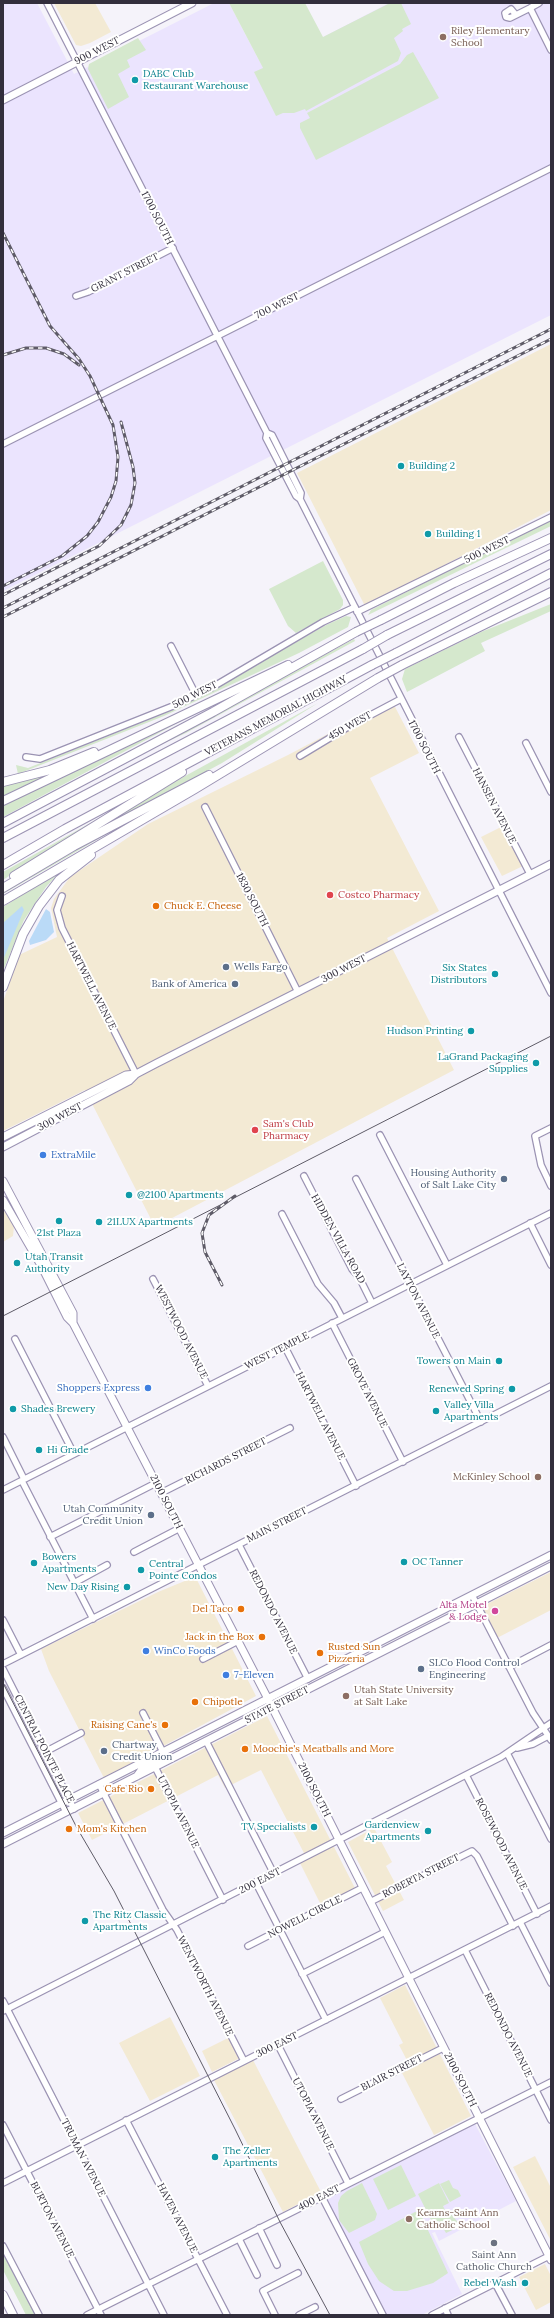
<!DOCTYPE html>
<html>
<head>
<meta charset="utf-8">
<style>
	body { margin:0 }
	#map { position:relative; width:554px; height:2318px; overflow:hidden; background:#f5f3fa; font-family:Lora,serif }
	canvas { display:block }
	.frame { position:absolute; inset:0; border:4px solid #322e3c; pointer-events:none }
</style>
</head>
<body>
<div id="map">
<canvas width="554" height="2318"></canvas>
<div class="frame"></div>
</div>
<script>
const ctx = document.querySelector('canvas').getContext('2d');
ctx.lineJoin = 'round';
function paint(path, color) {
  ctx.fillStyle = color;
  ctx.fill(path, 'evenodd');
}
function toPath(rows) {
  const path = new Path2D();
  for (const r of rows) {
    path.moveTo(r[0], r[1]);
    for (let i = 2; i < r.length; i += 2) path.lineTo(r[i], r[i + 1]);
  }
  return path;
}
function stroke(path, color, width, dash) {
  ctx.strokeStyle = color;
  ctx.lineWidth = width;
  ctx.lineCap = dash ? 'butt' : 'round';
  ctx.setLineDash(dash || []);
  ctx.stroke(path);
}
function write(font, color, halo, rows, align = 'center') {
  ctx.font = font + ' Lora,serif';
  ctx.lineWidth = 4;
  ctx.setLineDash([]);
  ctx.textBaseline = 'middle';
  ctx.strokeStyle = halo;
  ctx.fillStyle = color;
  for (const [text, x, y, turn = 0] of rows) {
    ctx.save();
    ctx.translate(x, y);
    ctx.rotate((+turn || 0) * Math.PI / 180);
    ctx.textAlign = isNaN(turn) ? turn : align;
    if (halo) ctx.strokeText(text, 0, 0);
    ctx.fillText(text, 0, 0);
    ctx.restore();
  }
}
const commercial = toPath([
	[54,3,95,3,111,32,90,43,81,46,76,45],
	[551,344,551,510,365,606,297,473],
	[394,705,419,753,370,778,439,911,387,938,454,1070,155,1227,85,1090,3,1131,3,1002,19,955,57,937,51,908,54,899,70,877,148,824,288,755,343,726,346,729],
	[503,826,523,866,502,876,481,837],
	[3,1205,14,1226,13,1236,3,1242],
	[551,1572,551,1610,497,1638,481,1607],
	[192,1578,196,1578,256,1696,104,1778,49,1671,41,1649,158,1592],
	[267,1716,358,1894,324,1911,297,1857,304,1853,261,1770,225,1788,218,1775,92,1840,78,1813],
	[374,1828,392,1862,386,1866,404,1900,383,1911,348,1842],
	[405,1985,471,2116,434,2135,402,2073,411,2068,399,2045,403,2043,380,1998],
	[170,2017,200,2076,150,2101,119,2043],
	[234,2035,244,2056,212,2072,202,2051],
	[253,2060,321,2192,283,2212,214,2080],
	[535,2156,551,2188,551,2241,513,2167],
	[545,2264,551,2276,551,2302,536,2310,519,2277]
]);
const built = toPath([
	[3,3,37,3,74,74,214,3,229,3,263,68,389,3,513,3,515,8,507,6,501,13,503,18,509,20,545,3,551,3,551,315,3,591],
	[475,2124,516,2201,439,2241,435,2232,432,2233,462,2294,422,2315,386,2315,327,2199]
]);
const green = toPath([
	[229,3,305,3,323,37,390,3,401,3,411,24,402,29,403,31,394,38,401,53,398,61,306,111,305,109,294,113,283,113,276,116,254,72,263,68],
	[138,38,146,50,127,60,130,67,118,74,129,97,108,109,88,69,89,64],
	[413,52,439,98,316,160,300,128,300,123,310,118,307,113,400,64,407,55],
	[551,518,551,526,368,615,371,610],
	[323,561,343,600,343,605,340,609,296,633,288,626,269,589],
	[551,604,551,611,481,643,485,651,407,692,402,679,405,669,481,632],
	[346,616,351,617,348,627,299,653,164,716,18,774,16,765,28,768,173,710,200,697,326,625],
	[354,639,355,641,186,733,145,752,3,828],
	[318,703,222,763,65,848,147,797],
	[210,706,196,713,3,817,3,802],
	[77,761,3,796,3,783],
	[117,808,48,850,3,880,3,872],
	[119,825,112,831,3,894,3,892,51,863],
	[56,874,57,875,46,887,24,920,3,971,3,907],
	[401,2165,416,2196,388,2210,373,2179],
	[449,2180,453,2188,458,2190,461,2196,450,2202,440,2184],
	[362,2183,377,2214,375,2220,349,2233,339,2220,338,2203,341,2196,347,2191],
	[439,2183,449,2203,443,2206,448,2216,451,2214,461,2226,446,2233,439,2221,433,2224,418,2194],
	[415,2212,420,2213,448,2273,433,2283,407,2291,394,2291,379,2281,368,2264,359,2242],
	[3,2252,35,2315,26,2315,3,2270]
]);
const water = toPath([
	[22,906,24,910,3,960,3,923],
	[46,909,50,912,54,932,46,940,30,945,29,941]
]);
const minor = toPath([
	[47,3,267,433,272,435,301,493,300,499],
	[530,8,551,50],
	[516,15,511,9,505,13,506,17,510,18,530,8,539,3],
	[76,296,88,292,173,248],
	[267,433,266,438,296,496,300,499,551,993],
	[3,444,551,168],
	[357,612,551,517],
	[171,646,196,695],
	[459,737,530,874],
	[526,743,551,792],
	[300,756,348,727,401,699],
	[26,757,40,759,173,706,211,688,323,622,355,607],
	[205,807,298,992],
	[62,896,57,910,62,928,136,1074],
	[551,1128,535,1136,541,1165,551,1186],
	[380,1135,447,1265],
	[304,1176,352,1269,359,1277,372,1303],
	[356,1179,481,1422],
	[282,1214,318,1284,334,1303,342,1318],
	[530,1223,551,1265],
	[153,1279,208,1386],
	[332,1323,403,1462],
	[15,1339,74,1454],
	[285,1347,356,1486],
	[3,1437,24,1479],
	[22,1481,93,1619],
	[3,1490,551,1213],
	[161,1493,290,1428],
	[50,1537,156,1483],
	[239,1545,308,1679],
	[134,1552,180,1528],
	[74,1583,107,1565],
	[472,1595,533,1713,551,1740],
	[3,1620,21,1655],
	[203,1659,238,1641],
	[3,1664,551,1386],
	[509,1667,551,1645],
	[3,1669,74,1809],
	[3,1688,66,1812],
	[143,1713,163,1752],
	[206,1741,274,1874],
	[517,1748,533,1744,548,1736],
	[45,1752,81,1733],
	[507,1753,551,1839],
	[155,1767,223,1900],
	[466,1775,537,1914],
	[99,1784,163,1910,177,1930,244,2061],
	[256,1883,326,2020],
	[370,1902,472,1851,477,1856,513,1926],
	[520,1922,551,1983],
	[248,1946,362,1888],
	[465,1950,551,2120],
	[302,1974,385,1932],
	[3,2001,164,2315],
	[3,2011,501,1757,551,1723],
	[278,2045,348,2183],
	[341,2099,443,2048],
	[126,2120,227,2315],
	[3,2125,101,2315],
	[3,2183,551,1906],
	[322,2197,383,2315],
	[259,2228,277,2265],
	[239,2239,257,2275],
	[3,2246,39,2315],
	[495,2283,512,2315],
	[445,2308,448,2315],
	[87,2315,551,2082],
	[275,2315,263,2291,298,2273],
	[299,2315,315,2307],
	[432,2315,551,2255]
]);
const major = toPath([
	[3,100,192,3],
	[3,1137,126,1075,136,1074],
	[3,1147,129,1081,136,1074,157,1063,551,864],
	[3,1181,73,1313,73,1323],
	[3,1200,42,1267,67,1317,73,1323,268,1699,551,2260],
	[137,1776,142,1769,154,1762],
	[3,1833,551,1555],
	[3,1844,551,1566]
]);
const highway = toPath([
	[381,620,454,583,551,538],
	[387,635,551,554],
	[396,653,551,573],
	[402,665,551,592],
	[3,782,50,770,94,752],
	[3,801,288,665],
	[3,823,213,712,356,632],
	[3,838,363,649],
	[3,865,65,829,372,665],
	[14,876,182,772],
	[3,888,74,846,209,775],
	[3,901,195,789,378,678],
	[3,987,23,934,39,906,59,880,91,855],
	[3,2295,13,2315]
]);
const tram = toPath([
	[3,1316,551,1036],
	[3,1683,77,1828,114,1891,235,2129,280,2222,330,2315]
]);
const rail = toPath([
	[3,233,50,326,79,359,90,376,113,425,118,457,116,481,111,497,98,522,87,536,62,556,3,586],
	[3,355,26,348,46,348,64,354,79,365],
	[3,595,99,546,121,525,131,505,135,483,133,467,121,422],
	[3,608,551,329],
	[3,617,551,339],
	[222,1285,205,1252,202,1233,209,1215,235,1196]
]);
const highwayBridge = toPath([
	[356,632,381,620],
	[363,649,387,635],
	[372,665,396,653],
	[378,678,402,665]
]);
const markers = [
	[443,37,4,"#8d6e63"],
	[135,80,4,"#0f9aa8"],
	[401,466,4,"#0f9aa8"],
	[428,534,4,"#0f9aa8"],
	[330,895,4,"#e0444e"],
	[156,906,4,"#e8710a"],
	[226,967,4,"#5c6f8a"],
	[495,974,4,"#0f9aa8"],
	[235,984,4,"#5c6f8a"],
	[471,1031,4,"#0f9aa8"],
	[536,1063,4,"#0f9aa8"],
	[255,1130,4,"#e0444e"],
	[43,1155,4,"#3f7fe0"],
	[504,1179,4,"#5c6f8a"],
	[129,1195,4,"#0f9aa8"],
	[59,1221,4,"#0f9aa8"],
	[99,1222,4,"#0f9aa8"],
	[17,1263,4,"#0f9aa8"],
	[499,1361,4,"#0f9aa8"],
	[148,1388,4,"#3f7fe0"],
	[512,1389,4,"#0f9aa8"],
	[13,1409,4,"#0f9aa8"],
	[436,1411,4,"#0f9aa8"],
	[39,1450,4,"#0f9aa8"],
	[538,1477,4,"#8d6e63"],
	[151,1515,4,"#5c6f8a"],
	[404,1562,4,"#0f9aa8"],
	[34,1563,4,"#0f9aa8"],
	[141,1570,4,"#0f9aa8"],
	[127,1587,4,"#0f9aa8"],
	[241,1609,4,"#e8710a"],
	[495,1611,4,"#d1479c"],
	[262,1637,4,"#e8710a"],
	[146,1651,4,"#3f7fe0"],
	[320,1653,4,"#e8710a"],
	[421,1669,4,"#5c6f8a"],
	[226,1675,4,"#3f7fe0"],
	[346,1696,4,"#8d6e63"],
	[195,1702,4,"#e8710a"],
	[165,1725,4,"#e8710a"],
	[245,1749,4,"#e8710a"],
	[104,1751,4,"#5c6f8a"],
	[151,1789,4,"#e8710a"],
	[314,1827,4,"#0f9aa8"],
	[69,1829,4,"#e8710a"],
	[428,1831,4,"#0f9aa8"],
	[85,1921,4,"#0f9aa8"],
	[215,2157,4,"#0f9aa8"],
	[409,2219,4,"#8d6e63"],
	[494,2243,4,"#6b7280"],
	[525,2283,4,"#0f9aa8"]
];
const educationNames = [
	["Riley Elementary",451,31],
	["School",451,43],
	["McKinley School",530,1477,"right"],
	["Utah State University",354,1690],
	["at Salt Lake",354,1702],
	["Kearns-Saint Ann",417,2213],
	["Catholic School",417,2225]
];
const streetNames = [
	["900 WEST",97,51,-27],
	["1700 SOUTH",157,218,63],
	["GRANT STREET",125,273,-27],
	["700 WEST",277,306,-26],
	["500 WEST",487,550,-26],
	["500 WEST",195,695,-27],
	["VETERANS MEMORIAL HIGHWAY",276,716,-28],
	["450 WEST",350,726,-29],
	["1700 SOUTH",424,747,63],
	["HANSEN AVENUE",494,806,63],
	["1830 SOUTH",252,900,63],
	["300 WEST",344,969,-27],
	["HARTWELL AVENUE",91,986,63],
	["300 WEST",60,1117,-28],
	["HIDDEN VILLA ROAD",338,1239,61],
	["LAYTON AVENUE",418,1301,63],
	["WESTWOOD AVENUE",181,1332,63],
	["WEST TEMPLE",277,1351,-27],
	["GROVE AVENUE",367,1393,63],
	["HARTWELL AVENUE",320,1416,63],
	["RICHARDS STREET",226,1461,-27],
	["2100 SOUTH",166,1502,63],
	["MAIN STREET",277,1525,-27],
	["REDONDO AVENUE",273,1612,63],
	["STATE STREET",277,1705,-27],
	["CENTRAL POINTE PLACE",44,1749,63],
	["2100 SOUTH",314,1790,63],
	["UTOPIA AVENUE",178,1812,63],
	["ROSEWOOD AVENUE",501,1844,63],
	["ROBERTA STREET",421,1876,-27],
	["200 EAST",260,1881,-27],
	["NOWELL CIRCLE",305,1917,-27],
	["WENTWORTH AVENUE",205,1986,63],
	["REDONDO AVENUE",508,2035,63],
	["300 EAST",277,2045,-26],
	["BLAIR STREET",392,2073,-27],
	["2100 SOUTH",460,2080,63],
	["UTOPIA AVENUE",313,2114,63],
	["TRUMAN AVENUE",83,2158,63],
	["400 EAST",319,2198,-27],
	["HAVEN AVENUE",177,2218,63],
	["BURTON AVENUE",52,2220,63]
];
const cultureNames = [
	["DABC Club",143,74],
	["Restaurant Warehouse",143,86],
	["Building 2",409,466],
	["Building 1",436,534],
	["Six States",487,968,"right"],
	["Distributors",487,980,"right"],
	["Hudson Printing",463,1031,"right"],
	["LaGrand Packaging",528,1057,"right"],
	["Supplies",528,1069,"right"],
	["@2100 Apartments",137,1195],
	["21LUX Apartments",107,1222],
	["21st Plaza",59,1233,"center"],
	["Utah Transit",25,1257],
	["Authority",25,1269],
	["Towers on Main",491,1361,"right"],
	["Renewed Spring",504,1389,"right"],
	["Valley Villa",444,1405],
	["Apartments",444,1417],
	["Shades Brewery",21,1409],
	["Hi Grade",47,1450],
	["Bowers",42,1557],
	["Apartments",42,1569],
	["OC Tanner",412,1562],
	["Central",149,1564],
	["Pointe Condos",149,1576],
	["New Day Rising",119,1587,"right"],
	["Gardenview",420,1825,"right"],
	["Apartments",420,1837,"right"],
	["TV Specialists",306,1827,"right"],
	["The Ritz Classic",93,1915],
	["Apartments",93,1927],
	["The Zeller",223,2151],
	["Apartments",223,2163],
	["Rebel Wash",517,2283,"right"]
];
const healthNames = [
	["Costco Pharmacy",338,895],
	["Sam's Club",263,1124],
	["Pharmacy",263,1136]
];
const foodNames = [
	["Chuck E. Cheese",164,906],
	["Del Taco",233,1609,"right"],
	["Jack in the Box",254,1637,"right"],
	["Rusted Sun",328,1647],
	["Pizzeria",328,1659],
	["Chipotle",203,1702],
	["Raising Cane's",157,1725,"right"],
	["Moochie's Meatballs and More",253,1749],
	["Cafe Rio",143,1789,"right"],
	["Mom's Kitchen",77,1829]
];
const serviceNames = [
	["Wells Fargo",234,967],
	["Bank of America",227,984,"right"],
	["Housing Authority",496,1173,"right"],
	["of Salt Lake City",496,1185,"right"],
	["Utah Community",143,1509,"right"],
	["Credit Union",143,1521,"right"],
	["SLCo Flood Control",429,1663],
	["Engineering",429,1675],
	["Chartway",112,1745],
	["Credit Union",112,1757]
];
const shopNames = [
	["ExtraMile",51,1155],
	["Shoppers Express",140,1388,"right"],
	["WinCo Foods",154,1651],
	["7-Eleven",234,1675]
];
const hotelNames = [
	["Alta Motel",487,1605],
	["& Lodge",487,1617]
];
const worshipNames = [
	["Saint Ann",494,2255],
	["Catholic Church",494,2267]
];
paint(commercial, '#f3ead4');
paint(built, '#ebe4fe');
paint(green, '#d5e8cd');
paint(water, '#badaf7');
stroke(minor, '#9b93b3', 8);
stroke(major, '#9b93b3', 9);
stroke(highway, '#9b93b3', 10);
stroke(minor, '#fff', 5.5);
stroke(major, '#fff', 7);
stroke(highway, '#fff', 8);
stroke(tram, '#5e5b67', 1);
stroke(rail, '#5e5b67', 3);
stroke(rail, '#fff', 1.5, [4.5]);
stroke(highwayBridge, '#9b93b3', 10, []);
stroke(highwayBridge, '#fff', 8);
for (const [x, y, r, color] of markers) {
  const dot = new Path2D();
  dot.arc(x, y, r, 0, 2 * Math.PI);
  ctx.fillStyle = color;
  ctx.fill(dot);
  stroke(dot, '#fff', 1.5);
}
write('10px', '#785e54', '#fff', educationNames, 'left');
write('10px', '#322e3c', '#fff', streetNames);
write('10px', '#0d838f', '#fff', cultureNames, 'left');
write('10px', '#be3a42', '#fff', healthNames, 'left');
write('10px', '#c56008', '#fff', foodNames, 'left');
write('10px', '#4e5e75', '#fff', serviceNames, 'left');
write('10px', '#366cbe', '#fff', shopNames, 'left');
write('10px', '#b23c85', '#fff', hotelNames, 'right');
write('10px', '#5b616d', '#fff', worshipNames);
</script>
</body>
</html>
